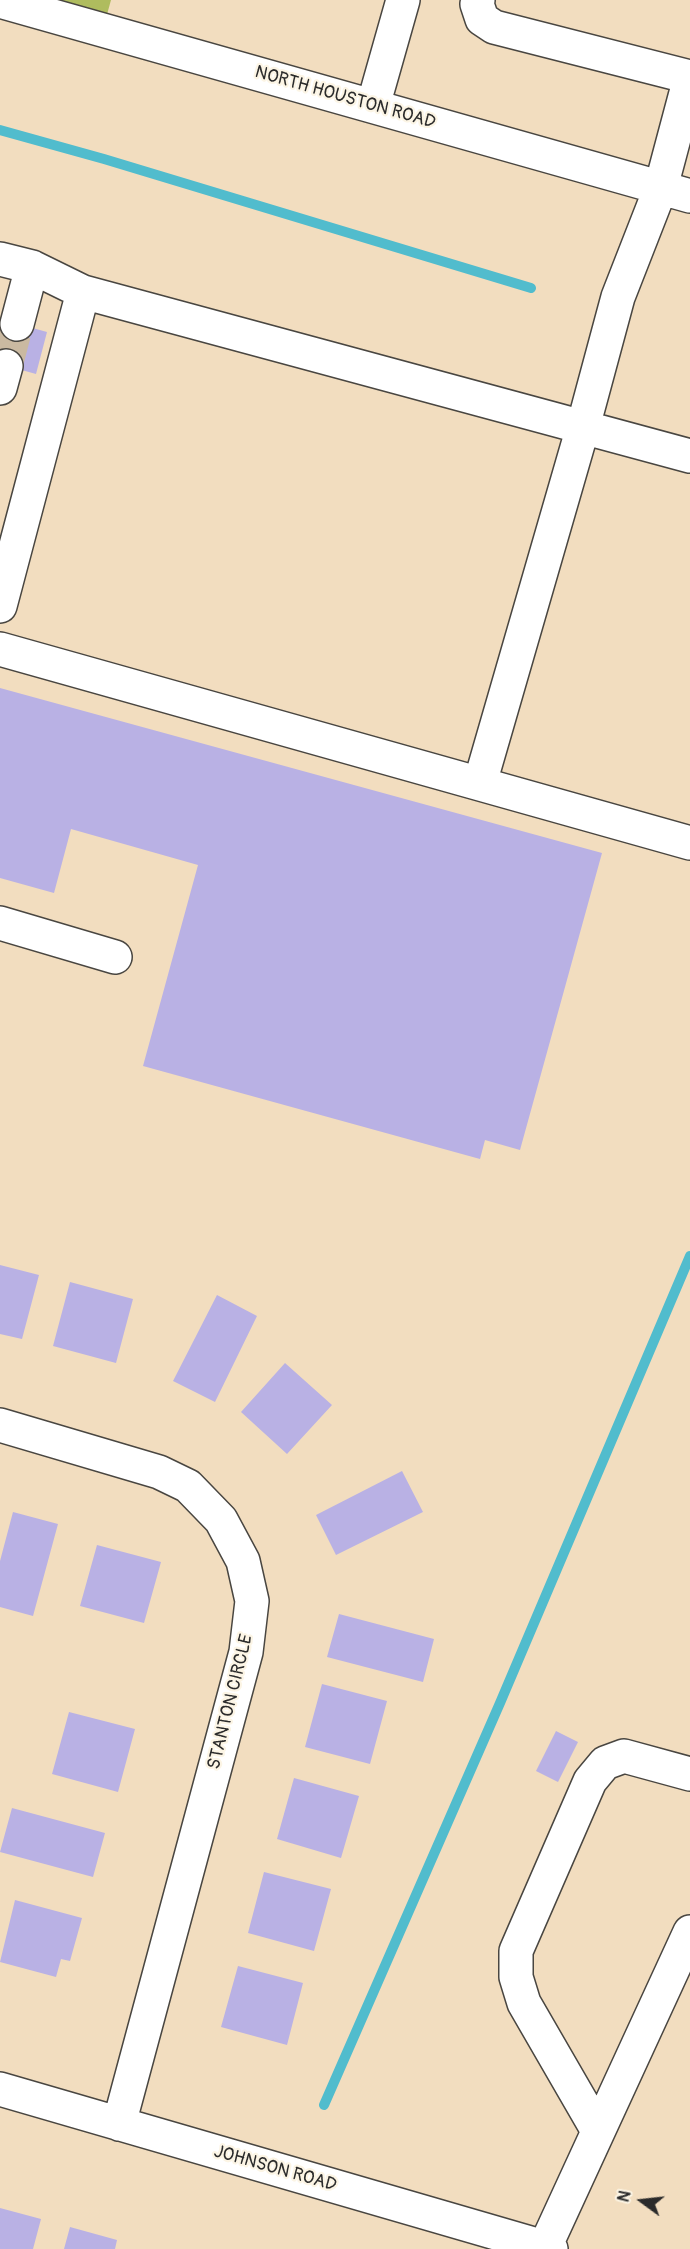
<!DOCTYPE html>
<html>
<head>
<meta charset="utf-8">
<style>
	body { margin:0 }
	#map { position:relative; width:690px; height:2249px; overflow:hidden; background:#f2ddbf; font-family:Pangolin,sans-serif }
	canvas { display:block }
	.north { position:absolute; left:612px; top:2171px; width:60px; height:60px; -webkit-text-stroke:4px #fcf5e5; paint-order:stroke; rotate:285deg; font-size:16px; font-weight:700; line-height:24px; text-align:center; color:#2b2b2b }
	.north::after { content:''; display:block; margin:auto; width:21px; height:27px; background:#2b2b2b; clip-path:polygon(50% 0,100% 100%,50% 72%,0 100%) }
</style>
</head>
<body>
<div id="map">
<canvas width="690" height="2249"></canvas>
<div class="north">N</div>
</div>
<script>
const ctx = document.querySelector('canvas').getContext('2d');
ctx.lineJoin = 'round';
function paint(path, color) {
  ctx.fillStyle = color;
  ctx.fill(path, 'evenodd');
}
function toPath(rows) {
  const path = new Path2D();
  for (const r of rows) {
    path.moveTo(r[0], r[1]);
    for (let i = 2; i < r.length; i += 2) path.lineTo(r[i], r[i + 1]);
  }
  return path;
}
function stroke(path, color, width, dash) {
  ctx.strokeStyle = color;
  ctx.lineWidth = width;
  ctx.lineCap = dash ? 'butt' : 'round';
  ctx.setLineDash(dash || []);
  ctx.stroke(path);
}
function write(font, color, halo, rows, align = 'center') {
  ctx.font = font + ' Pangolin,sans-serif';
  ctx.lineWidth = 4.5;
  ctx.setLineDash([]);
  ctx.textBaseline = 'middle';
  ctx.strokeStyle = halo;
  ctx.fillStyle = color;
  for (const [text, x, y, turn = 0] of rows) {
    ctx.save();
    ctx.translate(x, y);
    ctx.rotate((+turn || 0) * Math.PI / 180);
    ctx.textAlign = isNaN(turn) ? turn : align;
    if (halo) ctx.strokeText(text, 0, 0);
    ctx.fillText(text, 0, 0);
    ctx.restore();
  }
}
const green = toPath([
	[0,0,111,0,103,29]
]);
const stream = toPath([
	[0,130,104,159,531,288],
	[324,2105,500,1703,690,1256]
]);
const building = toPath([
	[0,319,47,332,36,374,0,364],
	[0,688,602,853,520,1150,485,1140,480,1159,143,1066,198,865,71,829,54,893,0,878],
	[0,1265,39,1275,22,1339,0,1334],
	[70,1282,133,1299,116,1363,53,1346],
	[217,1295,257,1316,215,1402,173,1381],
	[285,1363,332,1405,287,1454,241,1412],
	[402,1471,423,1512,336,1555,316,1515],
	[13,1512,58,1524,33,1616,0,1607,0,1561],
	[97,1545,161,1562,144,1623,80,1606],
	[339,1614,434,1639,423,1682,327,1657],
	[322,1684,387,1701,370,1764,305,1747],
	[69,1712,135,1729,118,1792,52,1774],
	[556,1731,578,1742,558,1782,536,1771],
	[294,1778,359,1796,341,1858,277,1839],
	[12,1808,105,1833,93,1877,0,1852],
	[264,1872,331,1889,314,1951,248,1933],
	[15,1900,82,1918,70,1961,61,1959,56,1977,0,1962],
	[238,1966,303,1983,287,2045,221,2027],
	[0,2208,41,2219,33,2249,0,2249],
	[70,2227,117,2240,115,2249,64,2249]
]);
const minorTunnel = toPath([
	[6,366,17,324]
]);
const minor = toPath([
	[478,0,477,4,482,19,494,27,690,77],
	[0,1,690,196],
	[373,106,403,0],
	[0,259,32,267,83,292],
	[17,324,32,267],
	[0,388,6,366],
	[0,606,83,292,690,456],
	[0,649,690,843],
	[480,783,583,427,618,297,661,187,690,78],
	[0,923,115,957],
	[0,1425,159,1472,188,1486,221,1520,243,1561,252,1601,246,1652,119,2124],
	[0,2089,551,2249],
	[598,2131,524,2003,516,1977,516,1951,590,1781,605,1763,624,1756,690,1774],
	[545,2247,690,1932]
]);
const streetNames = [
	["NORTH HOUSTON ROAD",345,98,16],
	["STANTON CIRCLE",231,1702,-76],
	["JOHNSON ROAD",275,2169,16]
];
paint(green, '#afbc5e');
stroke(stream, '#51bccd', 10);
paint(building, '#b9b1e4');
stroke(minorTunnel, '#cab9a1', 33, [33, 16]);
stroke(minor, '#494641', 36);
stroke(minor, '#fff', 33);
write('18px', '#2b2b2b', '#fcf5e5', streetNames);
</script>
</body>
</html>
